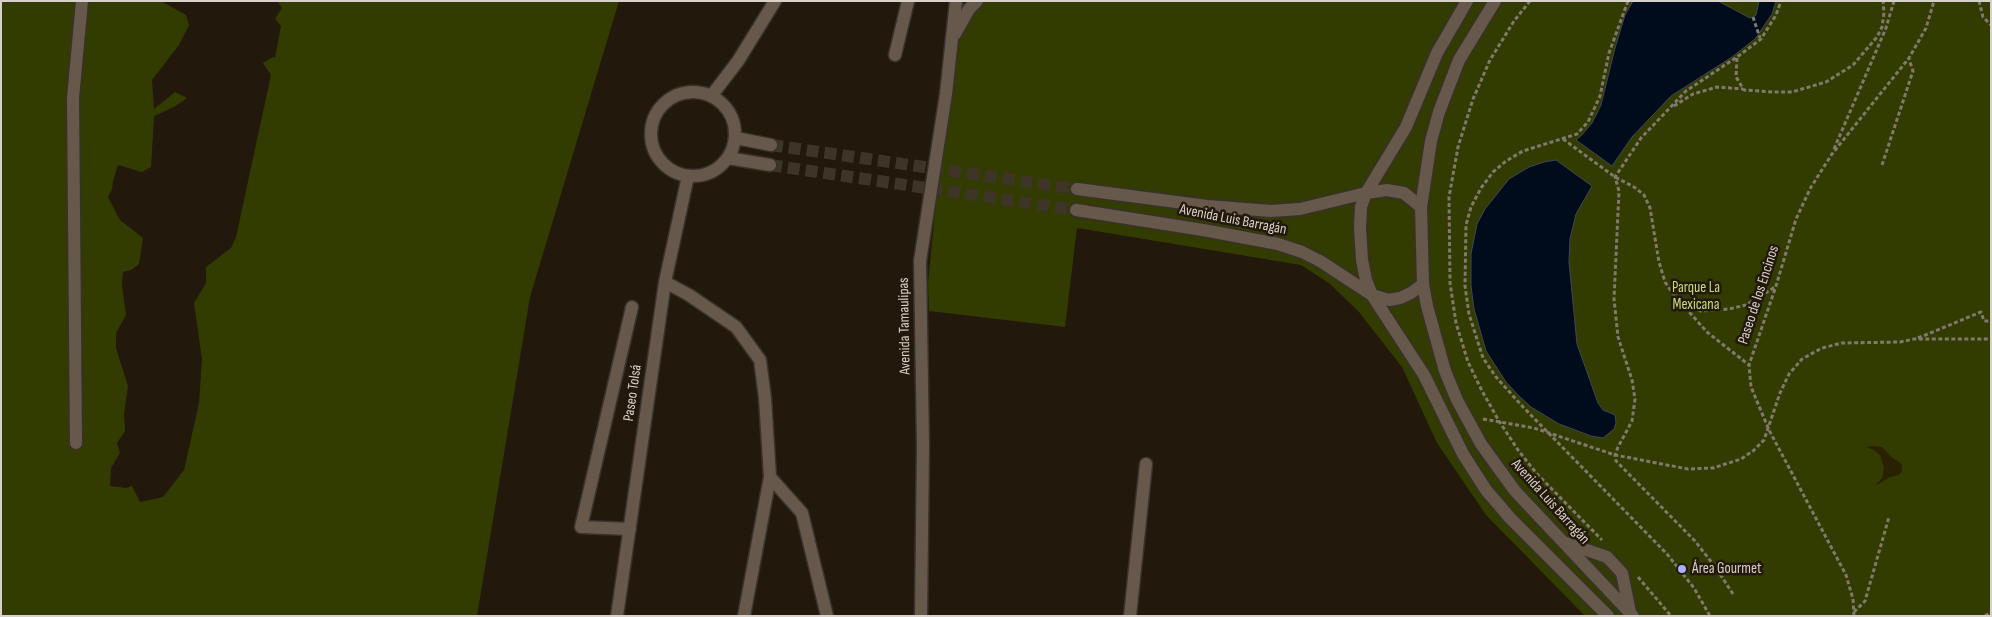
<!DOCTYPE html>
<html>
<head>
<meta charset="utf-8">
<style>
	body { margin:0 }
	#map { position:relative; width:1992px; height:617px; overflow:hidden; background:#23180c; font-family:"Sofia Sans Condensed",sans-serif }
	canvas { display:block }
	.frame { position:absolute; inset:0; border:2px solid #d8d1c9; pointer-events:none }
</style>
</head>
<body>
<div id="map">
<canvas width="1992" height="617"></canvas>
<div class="frame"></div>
</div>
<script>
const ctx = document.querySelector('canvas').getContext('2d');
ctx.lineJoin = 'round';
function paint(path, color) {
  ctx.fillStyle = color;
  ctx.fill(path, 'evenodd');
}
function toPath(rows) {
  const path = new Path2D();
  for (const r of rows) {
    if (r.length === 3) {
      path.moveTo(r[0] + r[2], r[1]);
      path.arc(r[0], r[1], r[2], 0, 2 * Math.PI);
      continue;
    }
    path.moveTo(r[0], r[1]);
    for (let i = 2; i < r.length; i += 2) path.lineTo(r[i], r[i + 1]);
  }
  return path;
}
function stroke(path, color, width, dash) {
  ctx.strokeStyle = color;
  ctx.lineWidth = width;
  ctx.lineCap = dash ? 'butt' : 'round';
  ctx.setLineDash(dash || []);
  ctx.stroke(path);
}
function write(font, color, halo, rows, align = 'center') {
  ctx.font = font + ' "Sofia Sans Condensed",sans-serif';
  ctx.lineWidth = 5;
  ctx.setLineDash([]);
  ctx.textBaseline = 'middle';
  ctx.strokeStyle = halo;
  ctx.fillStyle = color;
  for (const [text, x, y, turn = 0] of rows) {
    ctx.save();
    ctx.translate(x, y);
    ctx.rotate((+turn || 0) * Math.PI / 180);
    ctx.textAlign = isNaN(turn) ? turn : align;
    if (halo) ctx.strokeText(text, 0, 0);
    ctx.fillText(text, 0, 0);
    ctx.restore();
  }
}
const green = toPath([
	[1,1,161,1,186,15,189,25,179,45,152,80,154,109,175,92,187,98,174,107,154,116,151,167,142,172,118,165,113,181,112,189,108,197,120,220,143,238,139,264,131,270,123,272,122,286,126,315,116,333,116,348,128,386,124,414,125,431,117,443,120,453,111,468,110,486,126,488,132,486,140,502,163,497,184,470,199,403,202,359,194,303,206,283,206,267,231,248,236,237,271,75,263,63,273,57,275,58,281,26,275,19,282,8,277,1,619,1,530,297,477,616,1,616],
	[983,1,1991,1,1991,616,1585,616,1486,515,1437,443,1402,367,1359,312,1330,284,1301,265,1077,228,1065,327,929,311,928,282,938,183,958,34,971,15]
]);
const sand = toPath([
	[1874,446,1882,447,1894,459,1899,462,1902,465,1902,471,1899,475,1890,477,1875,486,1882,478,1884,468,1880,455,1874,450,1866,447]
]);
const water = toPath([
	[1633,1,1718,1,1750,18,1756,15,1759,1,1776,1,1772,14,1755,39,1732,57,1671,96,1632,137,1612,166,1576,140,1581,136,1592,123,1601,105,1615,48,1625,15,1633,1],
	[1556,160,1592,186,1576,214,1570,239,1569,262,1577,344,1598,403,1603,410,1615,415,1616,423,1614,429,1603,438,1591,436,1559,424,1531,407,1519,396,1506,382,1486,351,1474,309,1471,286,1471,254,1477,224,1485,209,1509,179,1529,167,1544,162,1556,160]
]);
const minorTunnel = toPath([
	[771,145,1077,189],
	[770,165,1076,210]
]);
const path = toPath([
	[1530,1,1514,21,1490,60,1473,99,1458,147,1449,197,1450,283,1456,323,1468,362,1482,391,1499,421,1518,450,1537,474,1602,540],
	[1628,1,1609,53,1600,96,1588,122,1577,134,1523,151,1506,161,1493,172,1481,188,1471,207,1466,225,1465,286,1469,314,1483,358,1496,377,1523,407,1667,554,1694,588,1710,616],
	[1979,1,1983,17,1991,25],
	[1753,17,1760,38],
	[1737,58,1736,77,1744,90,1773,92,1792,92,1826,82,1853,65,1877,37,1882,27,1884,13,1883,1],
	[1674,106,1693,94,1717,87,1743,89],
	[1563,139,1615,177,1634,187,1644,195,1650,208,1659,262,1665,282,1674,295,1707,332,1749,365],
	[1834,149,1886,28,1894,1],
	[1882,165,1913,71,1909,59],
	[1685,307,1701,311,1729,309,1746,305,1775,287],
	[1918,338,1981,312,1984,321,1991,321],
	[1483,419,1534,428,1615,455,1688,469,1713,468,1741,459,1753,451,1764,440,1780,393,1789,374,1802,359,1822,348,1842,343,1900,342,1914,339,1991,339],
	[1638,577,1671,616],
	[1733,594,1716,568,1695,541,1616,461,1615,455,1618,447,1632,421,1635,399,1632,380,1618,337,1614,299,1619,191,1615,177,1641,138,1686,91,1737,57,1761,39,1776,15,1781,1],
	[1854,612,1865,601,1889,517],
	[1854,616,1853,599,1846,575,1769,430,1751,387,1749,365,1776,286,1796,219,1811,187,1832,154,1909,58,1926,28,1934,1],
	[1985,616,1991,612]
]);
const minor = toPath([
	[1467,1,1437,53,1406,127,1366,193,1361,207,1360,228,1362,260,1366,280,1372,295,1424,375,1463,454,1486,490,1510,518,1608,616],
	[1495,1,1459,60,1439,112,1431,141,1421,207,1423,284,1427,306,1445,371,1457,400,1481,444,1515,491,1633,616],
	[955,34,969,9,977,1],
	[895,55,908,1],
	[693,134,42],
	[712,95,738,61,775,1],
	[736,138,771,145],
	[728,158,770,165],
	[1077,189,1207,206,1271,211,1300,209,1366,193,1387,190,1404,193,1421,207],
	[1076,210,1203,230,1278,244,1302,252,1320,261,1372,295,1389,300,1400,298,1411,293,1423,284],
	[665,282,689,295,736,327,760,360,765,398,770,477,744,616],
	[76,443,73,98,82,1],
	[770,477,802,513,827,616],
	[630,529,581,527,632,307],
	[1566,543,1607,557,1622,573,1630,612],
	[617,616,665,282,688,176],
	[921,616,923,446,920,261,946,94,956,1],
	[1130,616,1146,464]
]);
const markers = [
	[1682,569,5,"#acaffb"]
];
const streetNames = [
	["Avenida Luis Barragán",1233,220,11],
	["Paseo de los Encinos",1759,295,-72],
	["Avenida Tamaulipas",905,326,-91],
	["Paseo Tolsá",633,393,-82],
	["Avenida Luis Barragán",1550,502,48]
];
const parkNames = [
	["Parque La",1696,288],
	["Mexicana",1696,305]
];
const poiNames = [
	["Área Gourmet",1692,569]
];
paint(green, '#323c01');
paint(sand, '#292101');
paint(water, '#000c1c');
stroke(water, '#414750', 1);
stroke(minorTunnel, '#3e3428', 12, [12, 6]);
stroke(minor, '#39312c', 15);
stroke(path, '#81786e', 3, [4, 2.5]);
stroke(minor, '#66594b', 12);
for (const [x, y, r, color] of markers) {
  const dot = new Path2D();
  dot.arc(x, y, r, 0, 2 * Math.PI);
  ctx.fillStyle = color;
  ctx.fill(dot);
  stroke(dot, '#23180c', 2);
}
write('15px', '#d8d1c9', '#23180c', streetNames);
write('15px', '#c8df77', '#23180c', parkNames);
write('15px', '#d8d1c9', '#23180c', poiNames, 'left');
</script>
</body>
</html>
